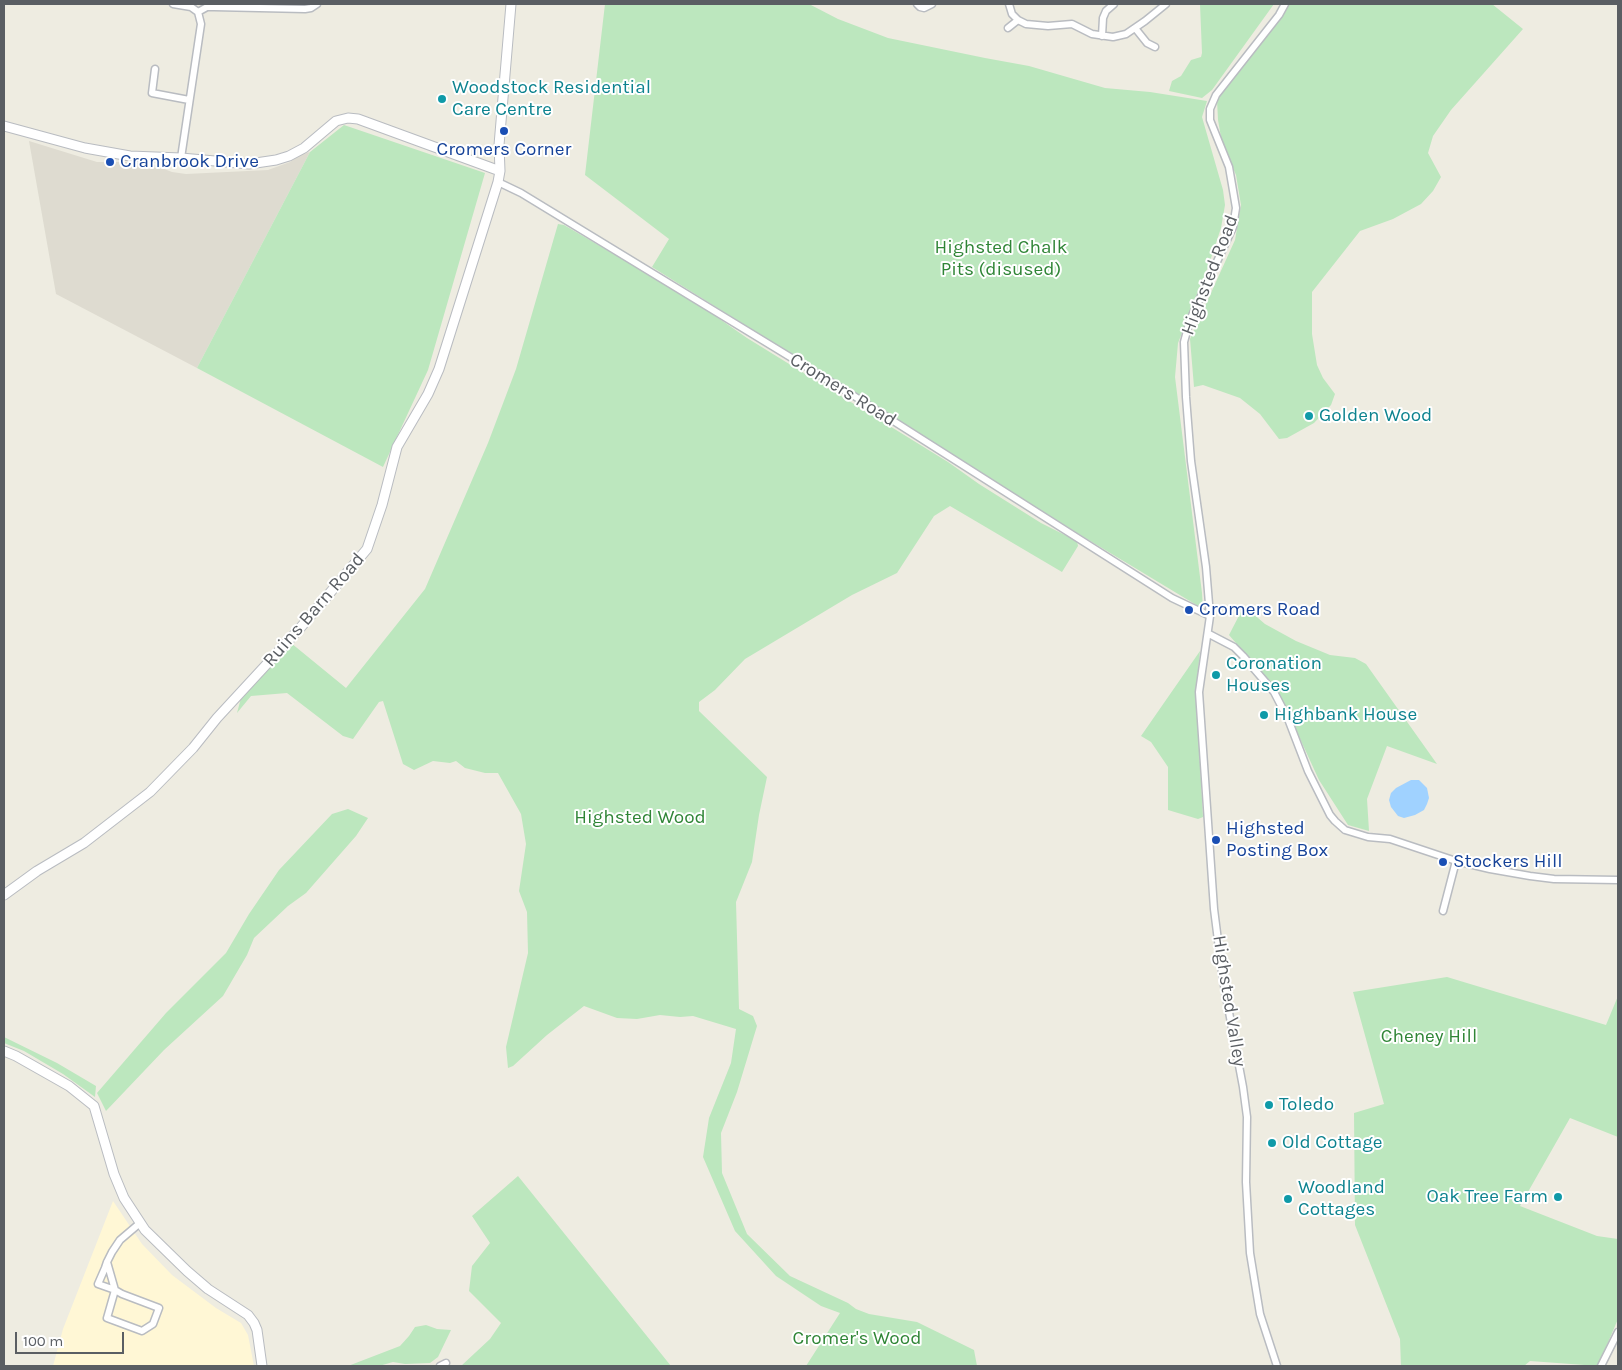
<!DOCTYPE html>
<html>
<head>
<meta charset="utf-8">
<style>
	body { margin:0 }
	#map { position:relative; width:1622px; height:1370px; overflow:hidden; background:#eeece1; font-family:Karla,sans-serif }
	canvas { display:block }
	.frame { position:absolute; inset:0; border:5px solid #5a5e63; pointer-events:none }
	.scale { position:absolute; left:15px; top:1332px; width:109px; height:22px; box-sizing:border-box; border:2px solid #5a5e63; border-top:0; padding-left:6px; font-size:15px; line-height:18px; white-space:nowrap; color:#5a5e63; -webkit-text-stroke:4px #fff; paint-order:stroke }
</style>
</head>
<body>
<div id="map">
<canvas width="1622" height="1370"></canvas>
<div class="frame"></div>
<div class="scale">100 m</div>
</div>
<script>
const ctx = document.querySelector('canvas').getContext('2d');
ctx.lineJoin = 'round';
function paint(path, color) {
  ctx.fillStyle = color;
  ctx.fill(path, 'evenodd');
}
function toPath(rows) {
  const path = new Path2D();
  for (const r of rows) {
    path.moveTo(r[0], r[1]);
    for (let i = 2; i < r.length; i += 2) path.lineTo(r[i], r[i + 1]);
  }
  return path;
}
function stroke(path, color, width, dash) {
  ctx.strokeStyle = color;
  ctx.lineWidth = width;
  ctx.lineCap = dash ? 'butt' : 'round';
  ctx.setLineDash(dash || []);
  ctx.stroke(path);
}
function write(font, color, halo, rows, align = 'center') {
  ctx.font = font + ' Karla,sans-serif';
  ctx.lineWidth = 4;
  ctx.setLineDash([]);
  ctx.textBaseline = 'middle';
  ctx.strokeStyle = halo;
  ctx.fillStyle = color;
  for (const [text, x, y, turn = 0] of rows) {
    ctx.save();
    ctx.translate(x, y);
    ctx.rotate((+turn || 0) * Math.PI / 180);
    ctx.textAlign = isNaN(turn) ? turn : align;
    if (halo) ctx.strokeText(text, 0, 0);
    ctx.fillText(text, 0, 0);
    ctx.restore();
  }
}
const commercial = toPath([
	[113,1201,142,1244,172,1275,216,1308,241,1323,248,1335,254,1366,53,1366,63,1329]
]);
const education = toPath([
	[29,141,97,162,130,162,154,165,172,172,186,174,268,170,290,162,299,155,310,152,197,368,56,294]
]);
const green = toPath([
	[605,4,809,4,838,19,888,38,985,58,1029,66,1105,88,1150,92,1207,101,1202,117,1223,190,1225,205,1221,228,1208,267,1178,343,1175,377,1202,593,1203,609,1082,536,652,267,669,239,585,175],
	[1200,4,1274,4,1212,90,1202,98,1169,91,1172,81,1181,76,1191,60,1201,57,1202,53],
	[1289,4,1492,4,1523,29,1451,110,1433,136,1428,153,1441,177,1433,191,1421,204,1393,219,1360,231,1312,292,1312,334,1317,365,1323,378,1335,394,1331,405,1314,423,1287,438,1279,439,1260,414,1240,398,1203,385,1194,387,1190,339,1235,240,1241,205,1236,175,1222,143,1218,120,1217,100,1259,44,1282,17],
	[344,125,485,173,428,370,383,467,197,368,310,152],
	[558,224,564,225,636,267,714,315,747,338,948,462,979,484,1041,523,1077,541,1078,546,1062,572,950,506,934,516,897,573,852,595,745,659,715,690,699,702,699,711,767,777,759,815,752,862,736,902,739,1009,753,1016,757,1026,737,1092,721,1133,722,1173,747,1234,790,1276,848,1303,856,1309,869,1314,917,1322,974,1350,977,1366,806,1366,840,1313,821,1306,776,1276,735,1231,703,1157,709,1118,731,1063,736,1029,693,1016,680,1017,660,1015,637,1019,617,1018,584,1006,547,1035,513,1066,508,1068,506,1047,528,953,527,912,519,891,526,844,521,814,498,773,485,773,465,768,456,761,450,763,433,761,414,770,403,764,383,701,379,702,353,739,343,736,287,693,251,696,237,713,241,698,291,643,346,688,425,589,488,443,516,369],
	[1244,606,1265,624,1296,641,1330,655,1355,658,1366,664,1437,764,1387,746,1367,799,1369,831,1348,825,1319,780,1279,693,1229,635],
	[1200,651,1196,691,1203,817,1198,819,1168,810,1168,767,1151,742,1141,736],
	[348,809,368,818,356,836,306,893,288,906,254,938,247,955,223,996,164,1050,106,1111,97,1093,166,1013,226,953,249,914,279,870,332,814],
	[1447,977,1606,1025,1618,996,1618,1137,1570,1118,1520,1206,1597,1236,1618,1239,1618,1319,1598,1366,1530,1361,1524,1366,1401,1366,1400,1339,1355,1225,1354,1113,1384,1104,1353,992],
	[4,1037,57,1063,96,1086,95,1097,63,1074,24,1051,4,1043],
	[518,1176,671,1366,461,1366,490,1339,501,1323,469,1291,472,1266,490,1243,472,1216],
	[426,1325,437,1329,451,1330,438,1357,430,1363,405,1364,393,1362,379,1366,348,1366,400,1346,409,1336,415,1327]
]);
const water = toPath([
	[1411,780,1419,780,1427,788,1429,798,1427,804,1424,810,1415,815,1404,818,1398,816,1391,807,1389,800,1391,793,1396,788]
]);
const minor = toPath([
	[173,4,191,7,198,12,201,24,181,158],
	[917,4,920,7,924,8,932,4],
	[1009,4,1012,14,1018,20,1026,24,1048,26,1072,24,1092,34,1113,37,1126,34,1145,21,1166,4],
	[198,12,207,7,214,7,305,9,311,8,317,4],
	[1008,28,1018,20],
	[1135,28,1147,43,1155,47],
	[1102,36,1103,18,1106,11,1114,4],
	[155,69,152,93,189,100],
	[498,182,521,193,854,396,1172,598,1210,616],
	[1209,634,1234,647,1243,656,1274,692,1288,719,1308,771,1330,815,1335,821,1345,830,1368,837,1390,839,1456,861,1490,869,1530,876,1554,879,1618,880],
	[1443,911,1456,861],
	[107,1262,115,1290,107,1318,142,1331,153,1324,159,1308,122,1294,115,1290,98,1284,105,1268,107,1262,112,1252,120,1240,140,1223],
	[440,1366,446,1363],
	[1277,1366,1260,1314,1250,1253,1246,1182,1247,1117,1243,1087,1223,980,1214,909,1199,692,1210,616,1206,567,1191,461,1186,397,1184,342,1190,320,1233,227,1236,208,1229,167,1210,120,1210,109,1216,95,1279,15,1285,4],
	[1601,1366,1618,1332]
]);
const tertiary = toPath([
	[4,126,85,148,130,156,181,158,249,164,276,160,289,156,304,148,336,121,348,118,358,119,500,171],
	[4,895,37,871,84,843,150,792,193,748,217,718,301,627,367,549,382,505,397,447,428,394,439,369,498,182,500,171,499,145,511,4],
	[4,1051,16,1056,69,1086,94,1106,114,1174,124,1198,145,1230,187,1271,208,1289,248,1315,254,1323,257,1330,262,1366]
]);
const markers = [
	[442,99,5,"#0f9aa8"],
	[504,131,5,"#1a4fb4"],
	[110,162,5,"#1a4fb4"],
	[1309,416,5,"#0f9aa8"],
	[1189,610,5,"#1a4fb4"],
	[1216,675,5,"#0f9aa8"],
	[1264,715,5,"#0f9aa8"],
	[1216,840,5,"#1a4fb4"],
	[1443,862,5,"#1a4fb4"],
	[1269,1105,5,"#0f9aa8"],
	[1272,1143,5,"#0f9aa8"],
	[1558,1197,5,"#0f9aa8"],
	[1288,1199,5,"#0f9aa8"]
];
const cultureNames = [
	["Woodstock Residential",452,88],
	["Care Centre",452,110],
	["Golden Wood",1319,416],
	["Coronation",1226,664],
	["Houses",1226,686],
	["Highbank House",1274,715],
	["Toledo",1279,1105],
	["Old Cottage",1282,1143],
	["Woodland",1298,1188],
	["Cottages",1298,1210],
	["Oak Tree Farm",1548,1197,"right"]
];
const transitNames = [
	["Cromers Corner",504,150,"center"],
	["Cranbrook Drive",120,162],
	["Cromers Road",1199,610],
	["Highsted",1226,829],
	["Posting Box",1226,851],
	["Stockers Hill",1453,862]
];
const parkNames = [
	["Highsted Chalk",1001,248],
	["Pits (disused)",1001,270],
	["Highsted Wood",640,818],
	["Cheney Hill",1429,1037],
	["Cromer's Wood",857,1339]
];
const streetNames = [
	["Highsted Road",1210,275,-69],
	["Cromers Road",843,390,32],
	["Ruins Barn Road",314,610,-49],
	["Highsted Valley",1229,1001,81]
];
paint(commercial, '#fff7d5');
paint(education, '#dedbd0');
paint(green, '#bce7be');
paint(water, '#a0d2ff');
stroke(minor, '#b9bcc1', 9);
stroke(tertiary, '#b9bcc1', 11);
stroke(minor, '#fff', 6);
stroke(tertiary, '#fff', 9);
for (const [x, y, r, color] of markers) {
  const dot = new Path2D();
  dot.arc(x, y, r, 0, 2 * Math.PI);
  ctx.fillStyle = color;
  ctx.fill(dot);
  stroke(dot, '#fff', 2);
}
write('19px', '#0d838f', '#fff', cultureNames, 'left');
write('19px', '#164399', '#fff', transitNames, 'left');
write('19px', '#2f8536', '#fff', parkNames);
write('19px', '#5a5e63', '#fff', streetNames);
</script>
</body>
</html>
